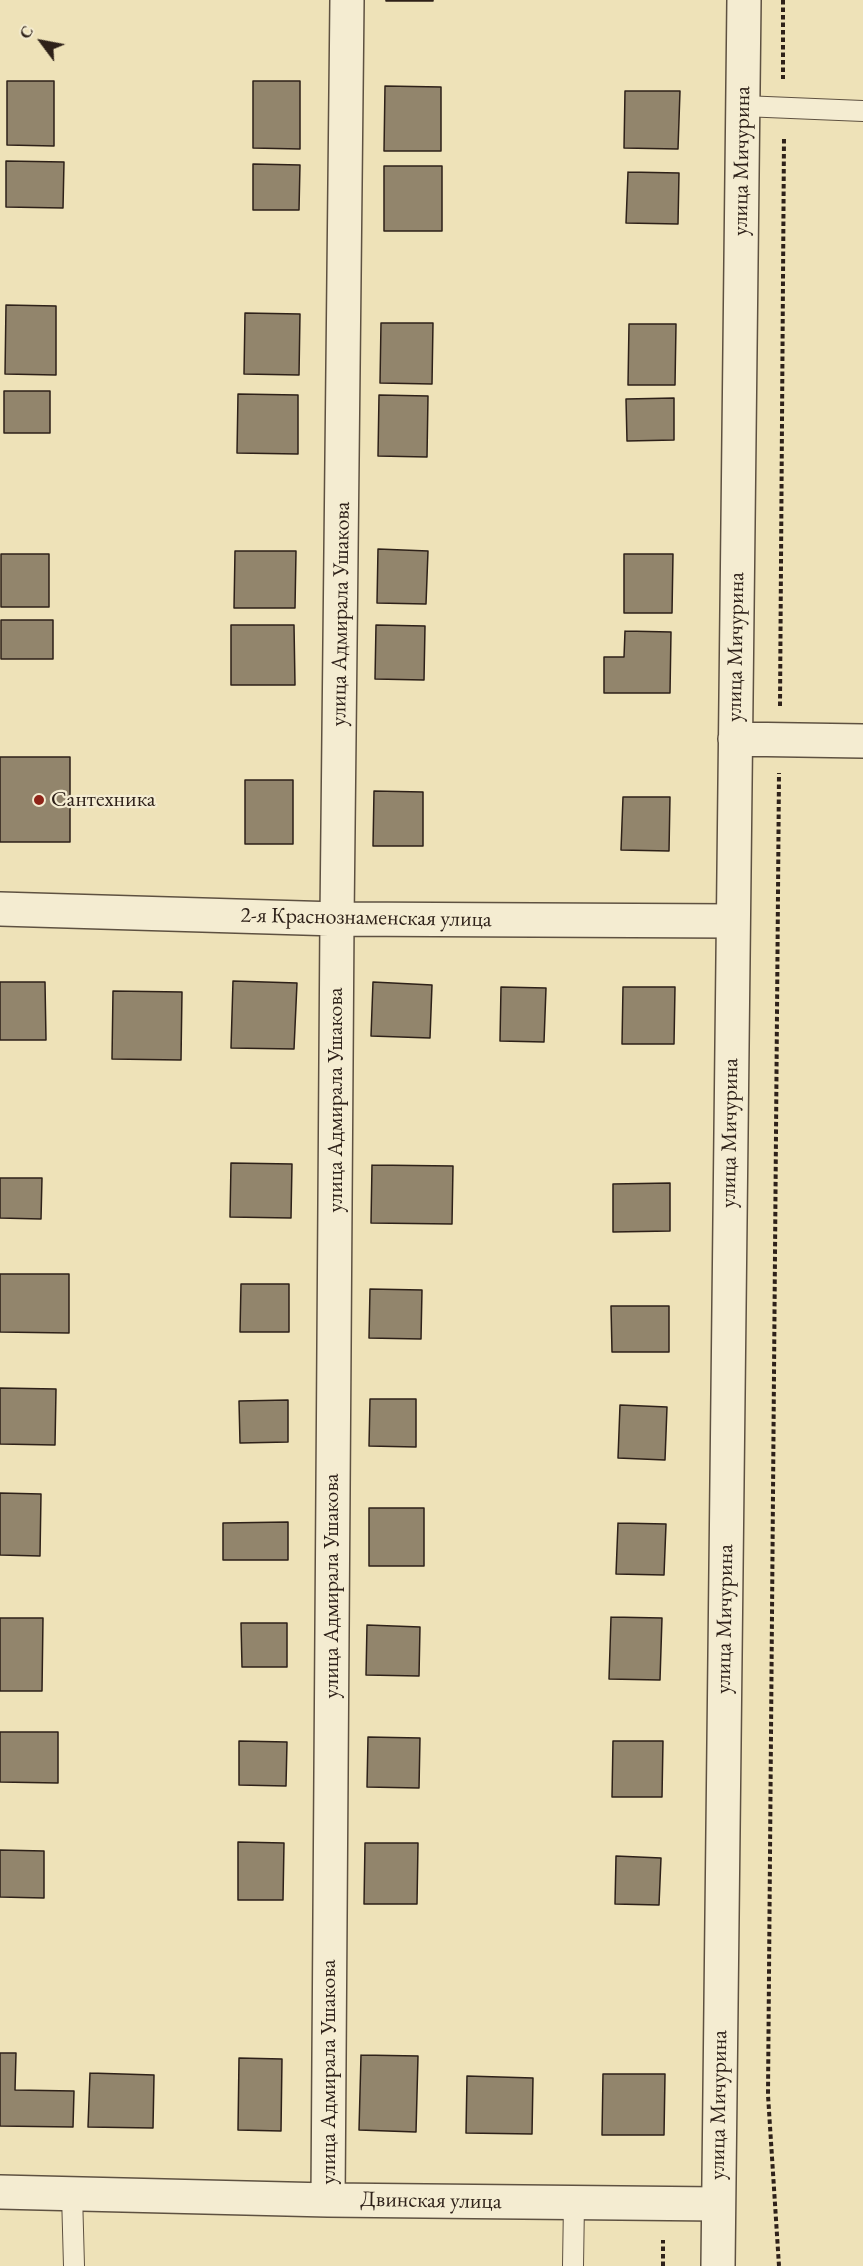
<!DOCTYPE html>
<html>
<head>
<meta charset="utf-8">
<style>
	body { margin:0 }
	#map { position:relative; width:863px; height:2266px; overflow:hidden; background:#eee2b8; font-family:"EB Garamond",serif }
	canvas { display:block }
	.north { position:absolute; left:12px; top:12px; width:60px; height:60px; -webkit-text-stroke:4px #f4ecd1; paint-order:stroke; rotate:302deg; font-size:16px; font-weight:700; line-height:24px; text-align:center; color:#2e2119 }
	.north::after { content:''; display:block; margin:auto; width:21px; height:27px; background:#2e2119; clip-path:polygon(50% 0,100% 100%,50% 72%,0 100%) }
</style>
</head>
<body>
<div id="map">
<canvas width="863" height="2266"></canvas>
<div class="north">С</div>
</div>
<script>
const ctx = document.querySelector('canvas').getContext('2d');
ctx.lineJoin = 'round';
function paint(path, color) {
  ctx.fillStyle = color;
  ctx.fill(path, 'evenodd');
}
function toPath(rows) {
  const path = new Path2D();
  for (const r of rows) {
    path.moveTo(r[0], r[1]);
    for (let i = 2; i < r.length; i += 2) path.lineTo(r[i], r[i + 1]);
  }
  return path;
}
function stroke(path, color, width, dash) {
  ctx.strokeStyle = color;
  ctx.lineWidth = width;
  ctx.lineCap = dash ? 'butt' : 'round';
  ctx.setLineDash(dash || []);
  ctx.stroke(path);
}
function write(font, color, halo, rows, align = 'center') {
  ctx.font = font + ' "EB Garamond",serif';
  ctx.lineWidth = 4.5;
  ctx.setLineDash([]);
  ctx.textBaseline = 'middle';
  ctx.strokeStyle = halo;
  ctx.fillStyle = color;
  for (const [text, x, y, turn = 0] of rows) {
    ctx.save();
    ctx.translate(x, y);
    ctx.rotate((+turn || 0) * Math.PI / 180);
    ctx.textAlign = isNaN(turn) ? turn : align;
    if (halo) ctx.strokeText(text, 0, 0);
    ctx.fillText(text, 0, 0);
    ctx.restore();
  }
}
const building = toPath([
	[386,0,433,0,433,1,386,1,386,0],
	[7,81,54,81,54,146,7,145,7,81],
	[253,81,300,81,300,149,253,148,253,81],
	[385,86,441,87,441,151,384,151,385,86],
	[625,91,680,91,678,149,624,148,625,91],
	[6,161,64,162,63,208,6,207,6,161],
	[253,164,300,165,299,210,253,210,253,164],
	[384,166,442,166,442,231,384,231,384,166],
	[628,172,679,173,678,224,626,223,628,172],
	[6,305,56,306,56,375,5,374,6,305],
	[245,313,300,314,299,375,244,374,245,313],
	[381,323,433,323,432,384,380,383,381,323],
	[629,324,676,324,675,385,628,385,629,324],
	[4,391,50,391,50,433,4,433,4,391],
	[238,394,298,395,298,454,237,453,238,394],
	[379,395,428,396,427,457,378,456,379,395],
	[674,398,674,440,627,441,626,399,674,398],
	[378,549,428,551,426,604,377,603,378,549],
	[235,551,296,551,295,608,234,608,235,551],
	[1,554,49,554,49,607,1,607,1,554],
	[624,554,673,554,672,613,624,613,624,554],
	[1,620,53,620,53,659,1,659,1,620],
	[231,625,294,625,295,685,231,685,231,625],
	[376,625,425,626,424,680,375,679,376,625],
	[625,631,671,632,670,693,604,693,604,657,624,657,625,631],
	[0,757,70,757,70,842,0,842,0,757],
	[245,780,293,780,293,844,245,844,245,780],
	[374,791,423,792,423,846,373,846,374,791],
	[623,797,670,797,669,851,621,850,623,797],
	[233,981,297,983,294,1049,231,1048,233,981],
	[0,982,45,982,46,1040,0,1040,0,982],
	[373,982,432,985,430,1038,371,1036,373,982],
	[501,987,546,988,544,1042,500,1041,501,987],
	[623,987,675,987,674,1044,622,1044,623,987],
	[113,991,182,992,181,1060,112,1059,113,991],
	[231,1163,292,1164,291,1218,230,1217,231,1163],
	[372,1165,453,1166,452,1224,371,1223,372,1165],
	[0,1178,42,1178,41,1219,0,1218,0,1178],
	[670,1183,670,1231,613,1232,613,1184,670,1183],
	[0,1274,69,1274,69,1333,0,1332,0,1274],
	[241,1284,289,1284,289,1332,240,1332,241,1284],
	[370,1289,422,1290,421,1339,369,1338,370,1289],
	[611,1306,669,1306,669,1352,612,1352,611,1306],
	[0,1388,56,1389,55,1445,0,1444,0,1388],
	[370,1399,416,1399,416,1447,369,1446,370,1399],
	[288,1400,288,1442,240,1443,239,1401,288,1400],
	[620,1405,667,1407,665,1460,618,1458,620,1405],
	[0,1493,41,1494,40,1556,0,1555,0,1493],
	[369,1508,424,1508,424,1566,369,1566,369,1508],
	[288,1522,288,1560,223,1560,223,1523,288,1522],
	[618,1523,666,1524,664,1575,616,1574,618,1523],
	[611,1617,662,1618,660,1680,609,1679,611,1617],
	[0,1618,43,1618,42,1691,0,1691,0,1618],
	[241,1623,287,1623,287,1667,242,1667,241,1623],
	[367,1625,420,1627,419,1676,366,1675,367,1625],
	[0,1732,58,1732,58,1783,0,1782,0,1732],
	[368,1737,420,1738,419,1788,367,1787,368,1737],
	[239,1741,287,1742,286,1786,239,1785,239,1741],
	[613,1741,663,1741,662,1797,612,1797,613,1741],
	[238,1842,284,1843,283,1900,238,1900,238,1842],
	[365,1843,418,1843,417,1904,364,1904,365,1843],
	[0,1850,44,1851,44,1898,0,1897,0,1850],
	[616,1856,661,1858,659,1905,615,1904,616,1856],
	[0,2053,16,2053,15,2090,74,2091,73,2127,0,2126,0,2053],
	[361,2055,418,2056,416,2132,359,2130,361,2055],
	[239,2058,282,2059,281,2131,238,2130,239,2058],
	[90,2073,154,2075,153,2128,88,2127,90,2073],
	[603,2074,665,2074,664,2135,602,2135,603,2074],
	[467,2076,533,2078,532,2134,466,2133,467,2076]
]);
const path = toPath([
	[783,0,783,79],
	[780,706,784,137],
	[663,2266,663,2240],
	[779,2266,768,2095,779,773]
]);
const service = toPath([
	[743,106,863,111],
	[72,2194,74,2266],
	[573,2266,574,2203]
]);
const minor = toPath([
	[0,909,337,919,732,921],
	[0,2192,328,2200,718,2204],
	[328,2200,337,919,347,0]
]);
const tertiary = toPath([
	[735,739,863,741],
	[718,2266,744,0]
]);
const markers = [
	[39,800,6,"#8f2418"]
];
const streetNames = [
	["улица Мичурина",742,161,-89],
	["улица Адмирала Ушакова",341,614,-89],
	["улица Мичурина",736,647,-89],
	["2-я Краснознаменская улица",366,918,1],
	["улица Адмирала Ушакова",336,1100,-90],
	["улица Мичурина",730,1133,-89],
	["улица Адмирала Ушакова",332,1586,-90],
	["улица Мичурина",725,1619,-89],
	["улица Адмирала Ушакова",329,2072,-90],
	["улица Мичурина",719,2105,-89],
	["Двинская улица",431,2201,1]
];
const poiNames = [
	["Сантехника",51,800]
];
paint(building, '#92856c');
stroke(building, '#2e2119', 1.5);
stroke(service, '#5e5141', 22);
stroke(minor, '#5e5141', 36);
stroke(tertiary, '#5e5141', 36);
stroke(path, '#2e2119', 4, [4.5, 3]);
stroke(service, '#f4ecd1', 20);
stroke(minor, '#f4ecd1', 33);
stroke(tertiary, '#f4ecd1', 33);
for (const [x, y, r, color] of markers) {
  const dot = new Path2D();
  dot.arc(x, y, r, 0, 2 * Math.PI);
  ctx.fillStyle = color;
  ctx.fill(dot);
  stroke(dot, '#f4ecd1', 2);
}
write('22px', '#2e2119', '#f4ecd1', streetNames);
write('22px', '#2e2119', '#f4ecd1', poiNames, 'left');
</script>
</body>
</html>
